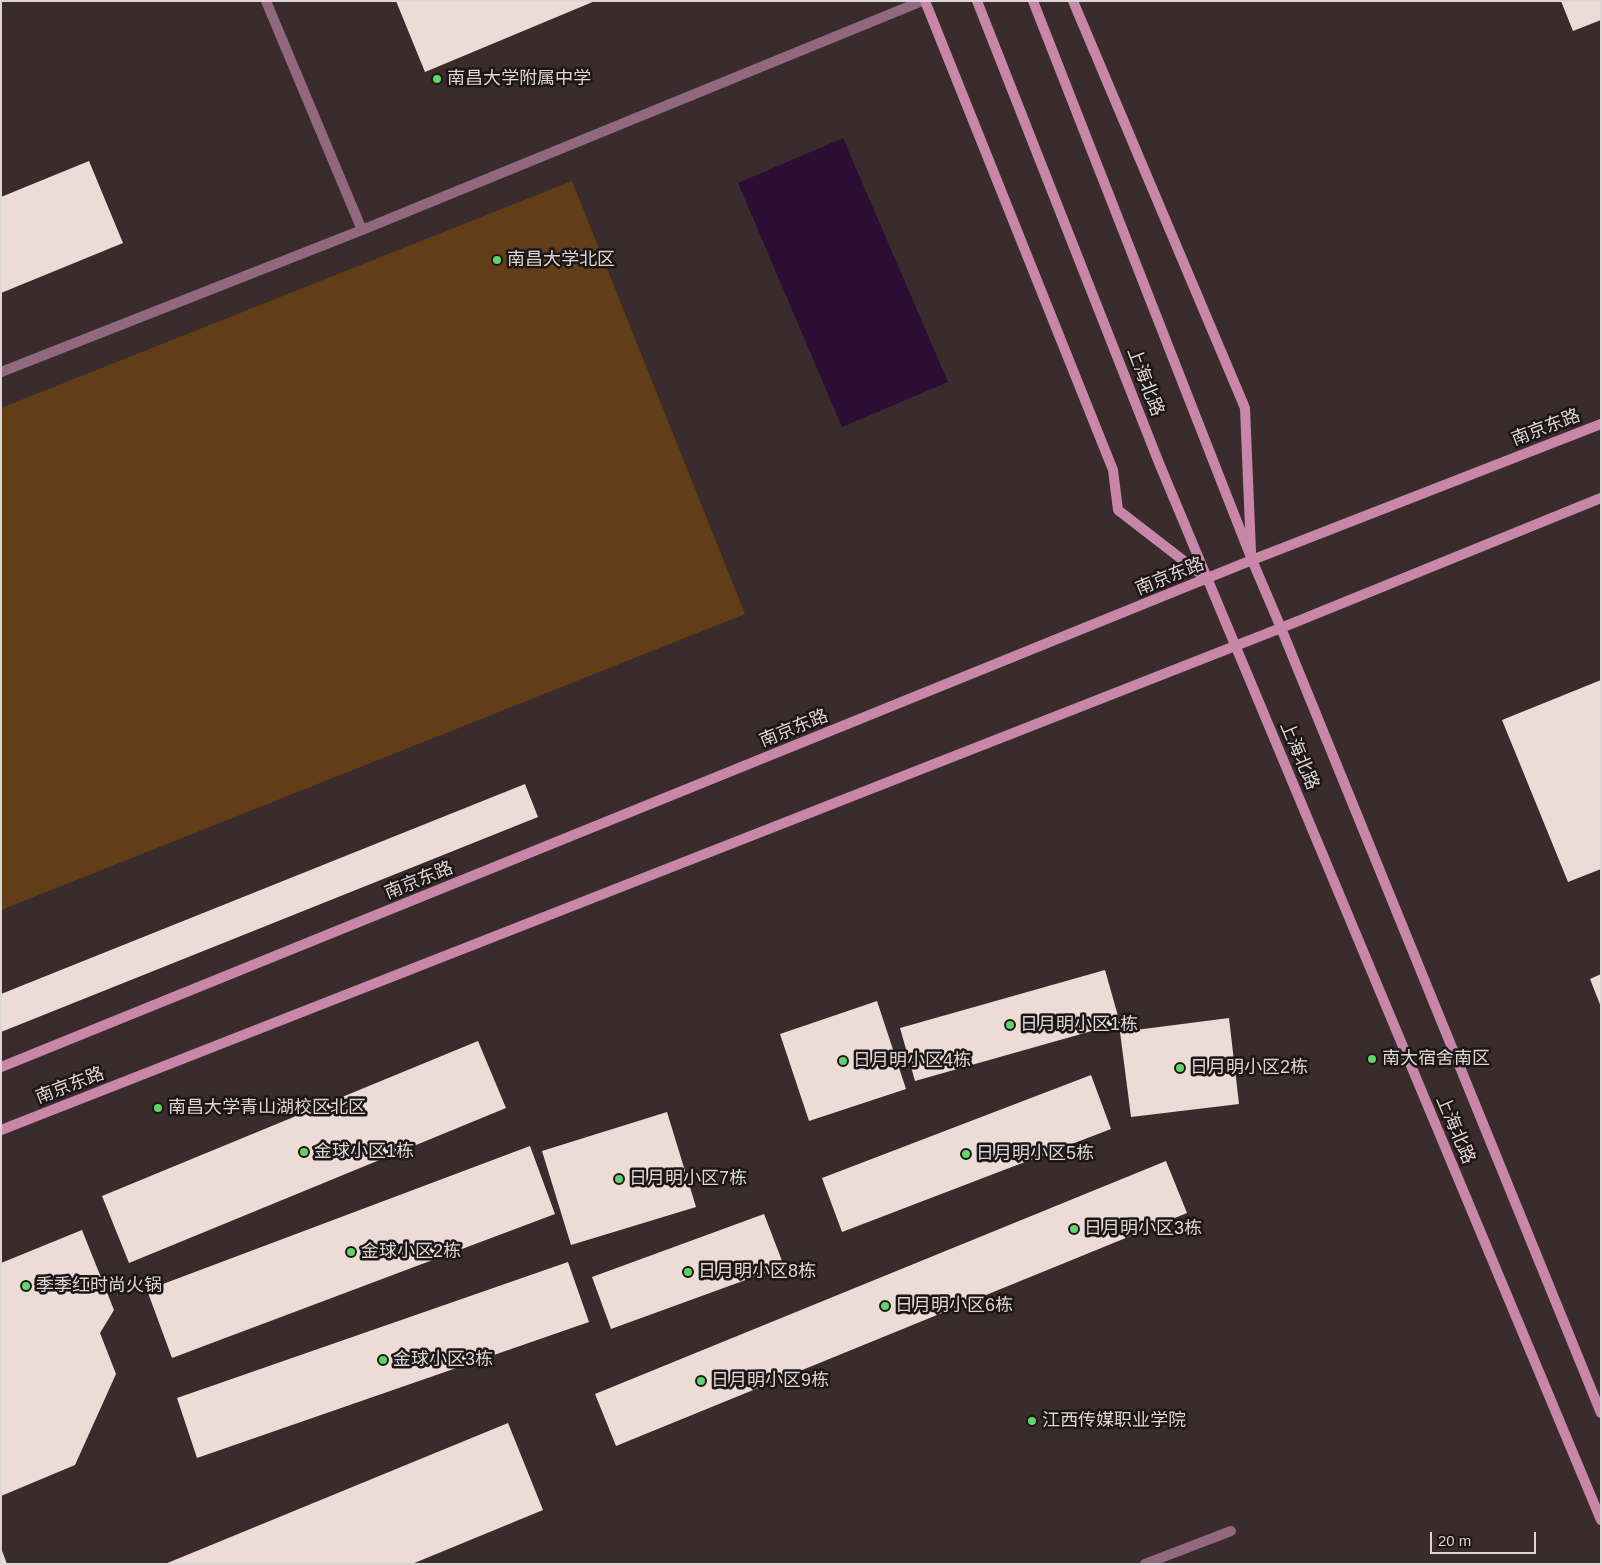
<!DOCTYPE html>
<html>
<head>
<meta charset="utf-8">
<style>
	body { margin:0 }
	#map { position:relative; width:1602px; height:1565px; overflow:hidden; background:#3a2c2d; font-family:Arial,sans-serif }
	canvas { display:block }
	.frame { position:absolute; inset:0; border:2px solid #ded5d5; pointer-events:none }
	.scale { position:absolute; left:1430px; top:1532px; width:106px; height:22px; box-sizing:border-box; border:2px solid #ded5d5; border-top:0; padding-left:6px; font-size:15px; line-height:18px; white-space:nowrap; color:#ded5d5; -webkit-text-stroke:4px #1c1617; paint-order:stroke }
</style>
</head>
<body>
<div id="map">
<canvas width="1602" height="1565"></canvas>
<div class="frame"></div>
<div class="scale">20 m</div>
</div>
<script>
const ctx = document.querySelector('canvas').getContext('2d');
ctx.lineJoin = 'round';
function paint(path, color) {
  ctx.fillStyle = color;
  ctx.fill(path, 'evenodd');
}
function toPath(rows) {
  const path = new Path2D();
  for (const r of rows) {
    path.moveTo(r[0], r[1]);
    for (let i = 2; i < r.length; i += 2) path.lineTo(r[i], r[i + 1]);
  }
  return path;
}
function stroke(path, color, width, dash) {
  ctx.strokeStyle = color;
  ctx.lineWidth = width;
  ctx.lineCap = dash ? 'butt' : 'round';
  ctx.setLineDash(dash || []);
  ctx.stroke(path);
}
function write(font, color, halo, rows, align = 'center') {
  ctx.font = font + ' Arial,"Noto Sans SC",sans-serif';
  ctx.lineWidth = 5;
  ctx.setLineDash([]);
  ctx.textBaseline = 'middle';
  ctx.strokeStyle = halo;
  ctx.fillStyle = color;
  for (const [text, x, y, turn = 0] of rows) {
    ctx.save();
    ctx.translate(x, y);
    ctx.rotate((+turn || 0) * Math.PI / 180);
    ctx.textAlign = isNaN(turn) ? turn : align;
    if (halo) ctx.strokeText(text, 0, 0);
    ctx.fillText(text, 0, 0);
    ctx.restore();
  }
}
const green = toPath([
	[572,181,745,614,1,910,1,408]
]);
const water = toPath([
	[843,138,948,382,842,427,738,183]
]);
const building = toPath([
	[396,1,595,1,425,72],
	[1561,1,1601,1,1601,20,1573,31],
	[89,161,123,243,1,293,1,197],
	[1601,680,1601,869,1568,882,1502,720],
	[525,784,538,817,1,1032,1,994],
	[1105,970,1120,1023,915,1081,900,1028],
	[1601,974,1601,1007,1590,979],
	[877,1001,906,1089,809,1121,780,1034],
	[1229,1018,1239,1104,1131,1117,1120,1032],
	[478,1041,506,1108,129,1263,102,1196],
	[1091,1075,1111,1129,842,1232,822,1178],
	[667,1112,696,1207,571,1245,542,1151],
	[530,1146,555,1214,172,1358,147,1290],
	[1166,1161,1187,1213,616,1446,595,1394],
	[764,1214,784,1266,611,1329,592,1277],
	[82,1230,114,1310,100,1333,116,1374,75,1465,1,1496,1,1263],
	[568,1262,589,1322,197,1458,177,1398],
	[508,1423,543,1510,412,1564,165,1564],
	[1,1548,7,1564,1,1564]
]);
const lane = toPath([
	[266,1,362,230],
	[1145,1564,1231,1531]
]);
const street = toPath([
	[1,372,362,230,922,1]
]);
const secondary = toPath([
	[925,1,1113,470,1118,510,1206,578],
	[977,1,1159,463,1601,1520],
	[1033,1,1252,560,1281,628,1601,1413],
	[1073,1,1245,408,1251,552],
	[1,1067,1252,560,1601,424],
	[1,1130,1281,628,1601,498]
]);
const markers = [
	[437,79,5,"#61d46a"],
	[497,260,5,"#61d46a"],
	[1010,1025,5,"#61d46a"],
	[1372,1059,5,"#61d46a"],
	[843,1061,5,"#61d46a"],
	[1180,1068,5,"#61d46a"],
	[158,1108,5,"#61d46a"],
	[304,1152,5,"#61d46a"],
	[966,1154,5,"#61d46a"],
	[619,1179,5,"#61d46a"],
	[1074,1229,5,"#61d46a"],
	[351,1252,5,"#61d46a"],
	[688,1272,5,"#61d46a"],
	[26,1286,5,"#61d46a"],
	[885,1306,5,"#61d46a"],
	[383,1360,5,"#61d46a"],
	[701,1381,5,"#61d46a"],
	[1032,1421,5,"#61d46a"]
];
const poiNames = [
	["南昌大学附属中学",447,79],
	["南昌大学北区",507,260],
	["日月明小区1栋",1020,1025],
	["南大宿舍南区",1382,1059],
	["日月明小区4栋",853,1061],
	["日月明小区2栋",1190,1068],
	["南昌大学青山湖校区北区",168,1108],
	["金球小区1栋",314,1152],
	["日月明小区5栋",976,1154],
	["日月明小区7栋",629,1179],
	["日月明小区3栋",1084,1229],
	["金球小区2栋",361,1252],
	["日月明小区8栋",698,1272],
	["季季红时尚火锅",36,1286],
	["日月明小区6栋",895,1306],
	["金球小区3栋",393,1360],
	["日月明小区9栋",711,1381],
	["江西传媒职业学院",1042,1421]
];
const streetNames = [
	["上海北路",1145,382,69],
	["南京东路",1546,428,-21],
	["南京东路",1170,577,-22],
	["南京东路",794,729,-22],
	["上海北路",1299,756,67],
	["南京东路",419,881,-22],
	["南京东路",70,1086,-21],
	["上海北路",1455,1130,67]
];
paint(green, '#613e17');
paint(water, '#2c0d33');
paint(building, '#eddcd6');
stroke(lane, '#92687e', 10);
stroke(street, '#92687e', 10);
stroke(secondary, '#c886a9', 10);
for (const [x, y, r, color] of markers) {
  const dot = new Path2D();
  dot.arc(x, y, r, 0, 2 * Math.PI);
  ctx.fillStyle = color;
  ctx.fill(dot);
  stroke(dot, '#1c1617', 2);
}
write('18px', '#ded5d5', '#1c1617', poiNames, 'left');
write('18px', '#ded5d5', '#1c1617', streetNames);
</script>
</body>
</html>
